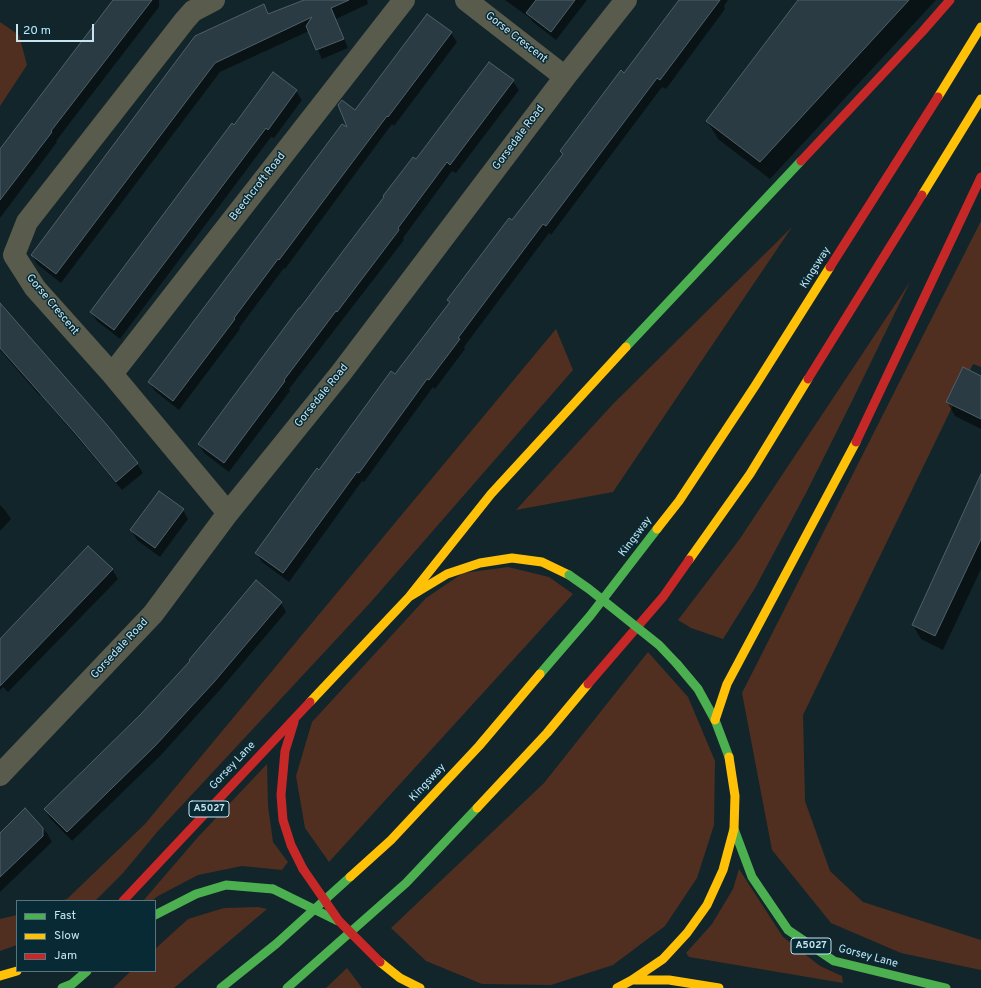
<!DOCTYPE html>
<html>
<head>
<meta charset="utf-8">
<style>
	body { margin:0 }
	#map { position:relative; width:981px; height:988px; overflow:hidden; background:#12252a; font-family:Overpass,sans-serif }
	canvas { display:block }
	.legend { position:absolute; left:16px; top:900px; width:140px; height:72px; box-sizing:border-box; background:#082a35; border:1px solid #547580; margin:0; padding:5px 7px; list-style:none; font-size:12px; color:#c7e5f1 }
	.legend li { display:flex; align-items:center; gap:8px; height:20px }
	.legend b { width:20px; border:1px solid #547580 }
	.scale { position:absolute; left:16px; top:24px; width:78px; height:18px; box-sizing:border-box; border:2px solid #c7e5f1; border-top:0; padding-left:5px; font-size:12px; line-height:14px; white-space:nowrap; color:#c7e5f1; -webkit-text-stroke:3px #082a35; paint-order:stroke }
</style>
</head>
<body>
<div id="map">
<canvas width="981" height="988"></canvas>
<ul class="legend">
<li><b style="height:5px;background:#4caf50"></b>Fast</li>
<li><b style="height:5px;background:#ffc107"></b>Slow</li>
<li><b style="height:5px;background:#c62828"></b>Jam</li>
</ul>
<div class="scale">20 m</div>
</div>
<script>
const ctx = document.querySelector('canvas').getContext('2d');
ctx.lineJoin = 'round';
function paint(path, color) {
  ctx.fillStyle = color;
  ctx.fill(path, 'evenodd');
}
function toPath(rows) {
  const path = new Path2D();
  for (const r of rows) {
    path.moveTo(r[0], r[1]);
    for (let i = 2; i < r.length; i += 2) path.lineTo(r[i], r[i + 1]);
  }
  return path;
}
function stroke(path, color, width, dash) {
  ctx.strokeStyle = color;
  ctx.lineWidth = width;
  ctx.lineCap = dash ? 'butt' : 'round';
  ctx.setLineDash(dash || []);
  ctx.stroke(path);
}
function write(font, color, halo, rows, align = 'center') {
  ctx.font = font + ' Overpass,sans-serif';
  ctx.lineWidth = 3;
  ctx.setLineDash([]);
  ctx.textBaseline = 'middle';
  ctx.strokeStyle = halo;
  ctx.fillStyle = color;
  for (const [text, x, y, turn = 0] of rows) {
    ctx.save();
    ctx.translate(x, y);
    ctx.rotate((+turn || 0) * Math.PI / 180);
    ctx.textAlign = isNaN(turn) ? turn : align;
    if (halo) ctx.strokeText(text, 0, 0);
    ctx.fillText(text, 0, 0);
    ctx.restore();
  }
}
const green = toPath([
	[0,22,19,35,27,65,0,106],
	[981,221,981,367,973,364,803,715,805,801,830,871,863,902,981,940,981,970,901,953,831,923,772,850,742,693],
	[792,227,613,492,516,510,613,404],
	[910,282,852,401,806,493,755,588,723,639,691,628,678,620,739,540],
	[556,329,573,370,370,603,158,831,123,873,95,901,61,901,67,899,145,824],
	[508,567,549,577,573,594,329,862,305,828,296,776,312,722,426,598,463,573],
	[648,652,688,697,715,761,714,825,697,878,665,926,613,965,551,985,482,984,426,961,391,928,544,783],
	[267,764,268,806,273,842,288,862,282,870,242,866,198,875,158,896,152,901,143,901,198,837],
	[739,869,783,937,820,966,842,976,843,983,689,957,686,953,712,924,733,889],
	[258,907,267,909,174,988,113,988,131,971,155,971,155,949,188,919,224,908],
	[17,915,17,945,0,951,0,919],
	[347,968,362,988,326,988]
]);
const shadow = toPath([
	[114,0,159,0,159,7,56,141,57,142,0,218,0,152],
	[306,0,367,0,368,4,336,19,348,48,322,59,309,31,220,72,61,283,37,264,32,255,263,6,269,15],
	[505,0,587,0,556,40,533,22,530,18],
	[680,0,728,0,724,6,725,9,666,89,662,87,551,235,549,233,464,347,465,349,435,389,433,387,364,482,362,481,289,582,262,562,256,553,450,303,448,300,513,222,563,155,561,151,624,74],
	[800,0,936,0,770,179,718,139,707,121],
	[427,15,451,33,457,42,394,126,392,124,285,269,284,268,239,328,240,329,179,410,155,391,149,382,350,130],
	[489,63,513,81,519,90,456,173,452,171,403,238,404,240,289,389,290,391,229,472,204,453,199,444],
	[273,73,296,91,302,100,274,138,271,137,120,339,97,321,91,312,235,126],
	[0,305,106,425,137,464,143,473,122,490,41,395,40,396,0,350],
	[981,377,981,429,955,416,947,402],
	[981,477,981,569,943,650,921,639,913,625],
	[0,505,5,510,11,519,0,531],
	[183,510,188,519,160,557,137,540,131,530],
	[112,569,118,579,8,692,3,687,0,690,0,640],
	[281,603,286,612,219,691,160,756,72,841,50,818,45,809],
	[25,810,47,833,52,842,0,892,0,833]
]);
const building = toPath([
	[113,0,152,0,51,131,52,132,0,200,0,149,113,0],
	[304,0,349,0,331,8,344,39,316,50,306,26,312,17,215,63,56,274,31,255,195,36,264,4,268,14,304,0],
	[536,0,575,0,551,32,526,13,536,0],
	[679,0,720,0,660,80,657,78,546,226,543,224,458,338,460,339,429,380,427,379,359,473,357,472,283,573,255,553,317,468,319,470,391,371,395,374,450,302,447,300,509,218,512,220,563,154,560,151,621,70,624,73,679,0],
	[798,0,909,0,760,162,706,121,798,0],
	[427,14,452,32,388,117,387,116,279,260,278,259,234,318,235,319,173,401,148,382,342,124,347,127,338,105,342,100,355,110,427,14],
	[489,62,514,80,450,165,447,162,398,228,399,230,337,312,336,311,284,380,285,381,224,463,198,444,299,308,300,308,384,197,383,196,413,157,416,159,489,62],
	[273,72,297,90,268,130,266,128,114,330,90,312,232,123,234,125,273,72],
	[0,303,107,425,138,463,116,482,75,433,0,348,0,303],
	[963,367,981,376,981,419,946,402,963,367],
	[981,474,981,539,935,636,912,625,981,474],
	[159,491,184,509,155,548,130,530,159,491],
	[88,546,113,569,0,686,0,639,88,546],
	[256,580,282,602,214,682,155,746,67,832,44,809,141,714,190,661,189,660,256,580],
	[25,808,43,828,43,836,0,877,0,833,25,808]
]);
const street = toPath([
	[214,0,193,11,185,20,27,222,14,255,35,288,112,374,228,513],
	[466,0,565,77],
	[112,374,404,0],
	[0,775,153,614,228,513,341,373,565,77,626,0]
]);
const fast = toPath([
	[626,347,801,161],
	[677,664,698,689,715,720,729,757],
	[540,674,590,616,657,529],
	[734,829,752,877,788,930,834,961,946,988],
	[155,915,196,894,226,885,273,889],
	[62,988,72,984,87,971],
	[221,988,276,944,350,877],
	[287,988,406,883,477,808]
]);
const slow = toPath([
	[938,97,981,27],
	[922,195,981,99],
	[657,529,679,501,755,386,830,267],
	[689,560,750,474,808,379],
	[409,597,491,494,626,347],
	[310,702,409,597,447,574,480,563,512,558,542,562,569,575],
	[715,720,727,684,856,442],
	[477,808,547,733,588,684],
	[350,877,391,840,479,746,540,674],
	[380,962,400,978,420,988],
	[0,976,17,971],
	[632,980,669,980,719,988],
	[617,988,632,980,663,959,687,933,707,905,723,870,734,829,735,796,729,757]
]);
const jam = toPath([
	[801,161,922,32,950,0],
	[830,267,938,97],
	[808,379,922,195],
	[856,442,981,177],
	[588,684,663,597,689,560],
	[294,722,285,751,281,795,283,820,291,845,303,869],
	[123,901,310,702]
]);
const fastBridge = toPath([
	[569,575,589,589,659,645,677,664],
	[273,889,338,921]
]);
const jamBridge = toPath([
	[303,869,339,921,380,962]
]);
const shields = [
	[209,809,40],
	[811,946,40]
];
const shieldNames = [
	["A5027",209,809],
	["A5027",811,946]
];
const streetNames = [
	["Gorse Crescent",516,38,38],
	["Gorsedale Road",519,138,-53],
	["Beechcroft Road",258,187,-52],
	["Kingsway",816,268,-58],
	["Gorse Crescent",52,305,50],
	["Gorsedale Road",322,396,-51],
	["Kingsway",636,537,-53],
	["Gorsedale Road",120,649,-47],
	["Gorsey Lane",233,766,-47],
	["Kingsway",428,783,-47],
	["Gorsey Lane",868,957,15]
];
paint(green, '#502f20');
paint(shadow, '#0007');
paint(building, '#2a3b43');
stroke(building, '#4f6069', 1);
stroke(street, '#595b4d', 22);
stroke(fast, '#4caf50', 9);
stroke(slow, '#ffc107', 9);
stroke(jam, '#c62828', 9);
stroke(fastBridge, '#4caf50', 9);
stroke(jamBridge, '#c62828', 9);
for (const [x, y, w] of shields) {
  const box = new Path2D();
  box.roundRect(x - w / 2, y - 8, w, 16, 3);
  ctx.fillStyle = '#082a35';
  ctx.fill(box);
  stroke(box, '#c7e5f1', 1);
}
write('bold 10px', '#c7e5f1', null, shieldNames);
write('11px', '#c7e5f1', '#082a35', streetNames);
</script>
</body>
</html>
